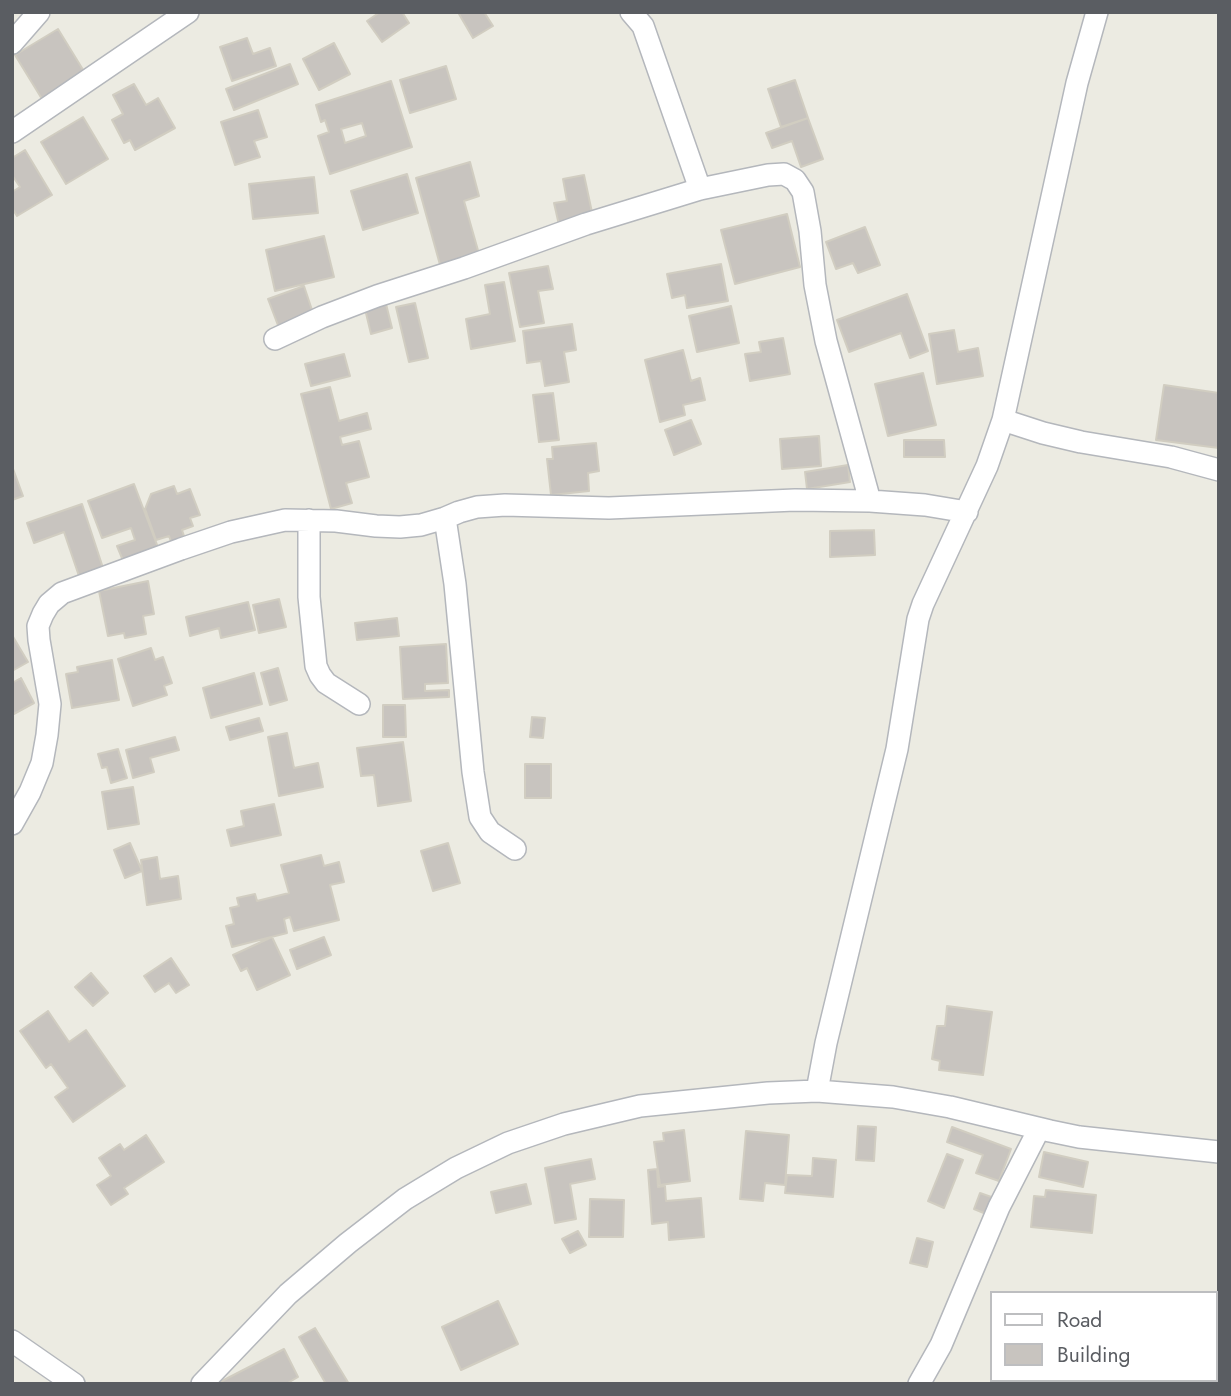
<!DOCTYPE html>
<html>
<head>
<meta charset="utf-8">
<style>
	body { margin:0 }
	#map { position:relative; width:1231px; height:1396px; overflow:hidden; background:#ecebe2; font-family:Jost,sans-serif }
	canvas { display:block }
	.frame { position:absolute; inset:0; border:14px solid #5a5d62; pointer-events:none }
	.legend { position:absolute; left:990px; top:1291px; width:228px; height:91px; box-sizing:border-box; background:#fff; border:2px solid #bdbec0; margin:0; padding:9px 12px; list-style:none; font-size:21px; color:#5a5d62 }
	.legend li { display:flex; align-items:center; gap:14px; height:35px }
	.legend b { width:35px; border:2px solid #bdbec0 }
</style>
</head>
<body>
<div id="map">
<canvas width="1231" height="1396"></canvas>
<div class="frame"></div>
<ul class="legend">
<li><b style="height:9px;background:#fff"></b>Road</li>
<li><b style="height:19px;background:#c8c4bf"></b>Building</li>
</ul>
</div>
<script>
const ctx = document.querySelector('canvas').getContext('2d');
ctx.lineJoin = 'round';
function paint(path, color) {
  ctx.fillStyle = color;
  ctx.fill(path, 'evenodd');
}
function toPath(rows) {
  const path = new Path2D();
  for (const r of rows) {
    path.moveTo(r[0], r[1]);
    for (let i = 2; i < r.length; i += 2) path.lineTo(r[i], r[i + 1]);
  }
  return path;
}
function stroke(path, color, width, dash) {
  ctx.strokeStyle = color;
  ctx.lineWidth = width;
  ctx.lineCap = dash ? 'butt' : 'round';
  ctx.setLineDash(dash || []);
  ctx.stroke(path);
}
const building = toPath([
	[380,12,402,12,409,23,382,42,367,21,380,12],
	[462,12,484,12,493,26,473,38,459,14,462,12],
	[58,29,85,73,42,99,15,55,58,29],
	[247,38,253,54,270,48,276,66,232,81,220,47,247,38],
	[334,43,350,74,319,90,303,59,334,43],
	[290,64,298,84,234,110,226,89,290,64],
	[446,66,456,99,410,113,400,80,446,66],
	[795,80,808,118,781,127,768,89,795,80],
	[391,81,412,147,330,174,318,136,329,132,325,120,321,122,316,105,391,81],
	[362,123,366,136,345,143,341,129,362,123],
	[134,84,146,105,158,98,175,128,135,150,130,140,124,143,112,120,123,114,113,95,134,84],
	[258,110,267,137,254,141,260,157,235,165,221,122,258,110],
	[83,117,108,159,66,184,41,142,83,117],
	[808,118,823,159,801,167,792,141,772,148,766,133,808,118],
	[25,150,52,195,17,216,12,208,12,192,20,187,12,175,12,158,25,150],
	[470,162,479,196,464,201,481,261,442,272,416,178,470,162],
	[407,174,418,213,363,230,351,191,407,174],
	[584,175,593,217,559,225,554,203,567,201,563,179,584,175],
	[314,177,318,213,253,219,249,184,314,177],
	[787,214,800,267,735,284,721,230,787,214],
	[865,227,880,265,858,273,853,263,836,269,826,242,865,227],
	[324,236,334,277,275,291,266,250,324,236],
	[721,264,728,301,687,308,685,295,672,298,667,274,721,264],
	[548,266,553,289,538,291,544,323,520,327,509,273,548,266],
	[504,282,515,341,471,349,466,319,490,314,485,285,504,282],
	[304,286,314,316,279,328,268,299,304,286],
	[907,294,928,351,910,358,901,333,849,352,837,320,907,294],
	[415,303,428,358,409,362,396,307,415,303],
	[386,304,392,328,371,334,365,309,386,304],
	[731,306,739,343,697,352,689,316,731,306],
	[572,324,576,350,564,352,569,382,545,386,541,361,527,363,523,331,572,324],
	[954,330,958,352,978,348,983,376,937,384,929,334,954,330],
	[783,338,790,374,750,381,745,354,761,352,759,342,783,338],
	[683,350,691,381,700,378,705,400,683,405,685,415,660,422,645,360,683,350],
	[344,354,350,376,311,386,305,364,344,354],
	[923,373,936,425,888,436,875,384,923,373],
	[1164,385,1219,393,1219,448,1156,440,1164,385],
	[330,387,339,421,367,413,371,429,340,437,342,445,359,441,369,477,346,483,352,503,331,509,301,394,330,387],
	[553,393,559,440,539,442,533,395,553,393],
	[691,420,701,444,674,455,665,430,691,420],
	[819,436,821,466,782,469,780,439,819,436],
	[904,440,944,440,945,457,904,457,904,440],
	[596,443,599,471,588,473,589,491,551,495,547,459,553,459,552,447,596,443],
	[848,465,850,482,807,489,805,472,848,465],
	[12,466,23,496,12,500,12,466],
	[134,484,159,550,124,563,117,546,135,540,131,528,102,538,88,501,134,484],
	[174,486,177,494,190,489,200,515,190,518,193,526,182,530,185,539,172,544,169,536,156,540,145,509,151,494,174,486],
	[82,504,105,574,81,582,64,532,34,543,27,523,82,504],
	[874,530,875,555,830,557,830,531,874,530],
	[148,581,154,614,143,616,146,634,125,638,124,633,108,636,99,591,148,581],
	[279,599,286,627,259,633,253,605,279,599],
	[248,602,255,630,221,638,219,628,190,636,186,617,248,602],
	[397,618,399,636,357,640,355,623,397,618],
	[12,635,28,662,12,671,12,635],
	[446,644,448,683,425,684,425,691,449,690,449,697,403,699,400,647,446,644],
	[151,648,155,660,163,657,172,683,164,686,167,695,133,706,118,659,151,648],
	[112,660,119,700,72,708,66,674,78,672,77,667,112,660],
	[278,668,287,700,270,705,261,673,278,668],
	[254,673,262,704,211,718,203,688,254,673],
	[21,678,34,703,12,715,12,683,21,678],
	[383,705,405,705,406,737,383,737,383,705],
	[532,717,545,718,543,738,530,737,532,717],
	[259,718,263,731,230,740,226,727,259,718],
	[287,733,294,768,318,763,323,787,279,796,268,737,287,733],
	[175,737,179,750,150,758,154,772,133,778,126,750,175,737],
	[403,742,411,801,378,806,374,775,361,776,357,748,403,742],
	[118,749,127,778,111,783,107,767,102,768,98,754,118,749],
	[525,764,551,764,551,798,525,798,525,764],
	[133,787,139,824,108,829,102,792,133,787],
	[274,804,281,835,231,846,227,830,244,826,241,811,274,804],
	[130,843,142,871,125,878,114,850,130,843],
	[448,843,460,883,433,891,421,851,448,843],
	[321,855,324,866,339,862,344,882,330,885,339,920,294,931,290,917,284,919,287,933,232,947,226,926,234,924,230,908,239,906,237,898,255,894,257,901,289,893,281,865,321,855],
	[157,857,160,879,178,876,181,899,147,905,141,860,157,857],
	[272,937,290,975,257,990,247,968,241,971,233,955,272,937],
	[324,937,331,955,297,969,290,950,324,937],
	[171,958,189,985,176,993,169,983,155,992,144,976,171,958],
	[91,973,108,993,93,1006,75,987,91,973],
	[947,1006,992,1012,983,1075,939,1070,940,1061,932,1059,937,1026,945,1026,947,1006],
	[48,1011,69,1042,86,1030,125,1086,73,1122,55,1097,68,1088,51,1064,46,1068,20,1031,48,1011],
	[858,1126,876,1127,874,1161,856,1160,858,1126],
	[952,1127,1011,1149,999,1181,976,1173,983,1155,947,1142,952,1127],
	[684,1130,690,1181,660,1185,654,1142,664,1141,663,1133,684,1130],
	[746,1131,789,1135,785,1185,765,1183,763,1201,740,1199,746,1131],
	[146,1135,164,1162,124,1188,128,1194,111,1205,97,1185,111,1176,99,1158,120,1144,124,1150,146,1135],
	[1044,1152,1088,1162,1083,1187,1039,1177,1044,1152],
	[947,1154,963,1160,944,1208,928,1201,947,1154],
	[813,1158,836,1160,833,1197,785,1193,787,1175,812,1176,813,1158],
	[591,1159,595,1179,570,1184,576,1219,555,1223,545,1168,591,1159],
	[657,1169,658,1187,665,1186,666,1201,701,1198,704,1237,669,1240,668,1222,652,1224,648,1170,657,1169],
	[526,1184,531,1204,496,1213,491,1192,526,1184],
	[1046,1190,1096,1195,1092,1233,1031,1227,1034,1196,1045,1197,1046,1190],
	[980,1193,997,1199,991,1216,974,1209,980,1193],
	[590,1199,624,1200,623,1237,589,1237,590,1199],
	[578,1231,586,1245,570,1253,562,1239,578,1231],
	[917,1238,933,1242,927,1267,910,1263,917,1238],
	[498,1301,518,1344,461,1370,442,1327,498,1301],
	[315,1328,349,1384,326,1384,299,1337,315,1328],
	[284,1349,298,1377,286,1384,220,1384,220,1382,284,1349]
]);
const street = toPath([
	[631,12,643,26,700,189],
	[12,43,39,12],
	[12,132,188,12],
	[275,339,322,317,377,296,464,268,586,224,700,189,768,175,784,174,795,180,803,192,810,231,815,285,826,341,870,501],
	[1003,420,1043,433,1081,442,1171,457,1219,470],
	[445,518,455,584,473,772,480,817,490,832,515,849],
	[309,520,309,597,316,666,320,675,326,683,359,704],
	[12,824,30,792,42,763,47,735,50,704,39,640,38,626,43,614,49,604,62,593,181,549,231,532,285,520,336,521,376,526,400,527,421,525,445,518,459,512,477,507,505,505,609,508,795,500,870,501,925,505,967,512],
	[817,1091,826,1043,897,749,918,619,923,604,987,466,1003,420,1077,83,1097,12],
	[1215,1338,1219,1333],
	[12,1341,74,1384],
	[202,1384,288,1294,348,1243,405,1199,456,1168,508,1143,564,1124,640,1106,768,1093,817,1091,893,1097,950,1107,1050,1131,1079,1137,1219,1152],
	[919,1384,941,1345,999,1207,1039,1129],
	[1180,1384,1183,1380]
]);
paint(building, '#c8c4bf');
stroke(building, '#d1cdc1', 2);
stroke(street, '#b4b7bc', 24);
stroke(street, '#fff', 21);
</script>
</body>
</html>
